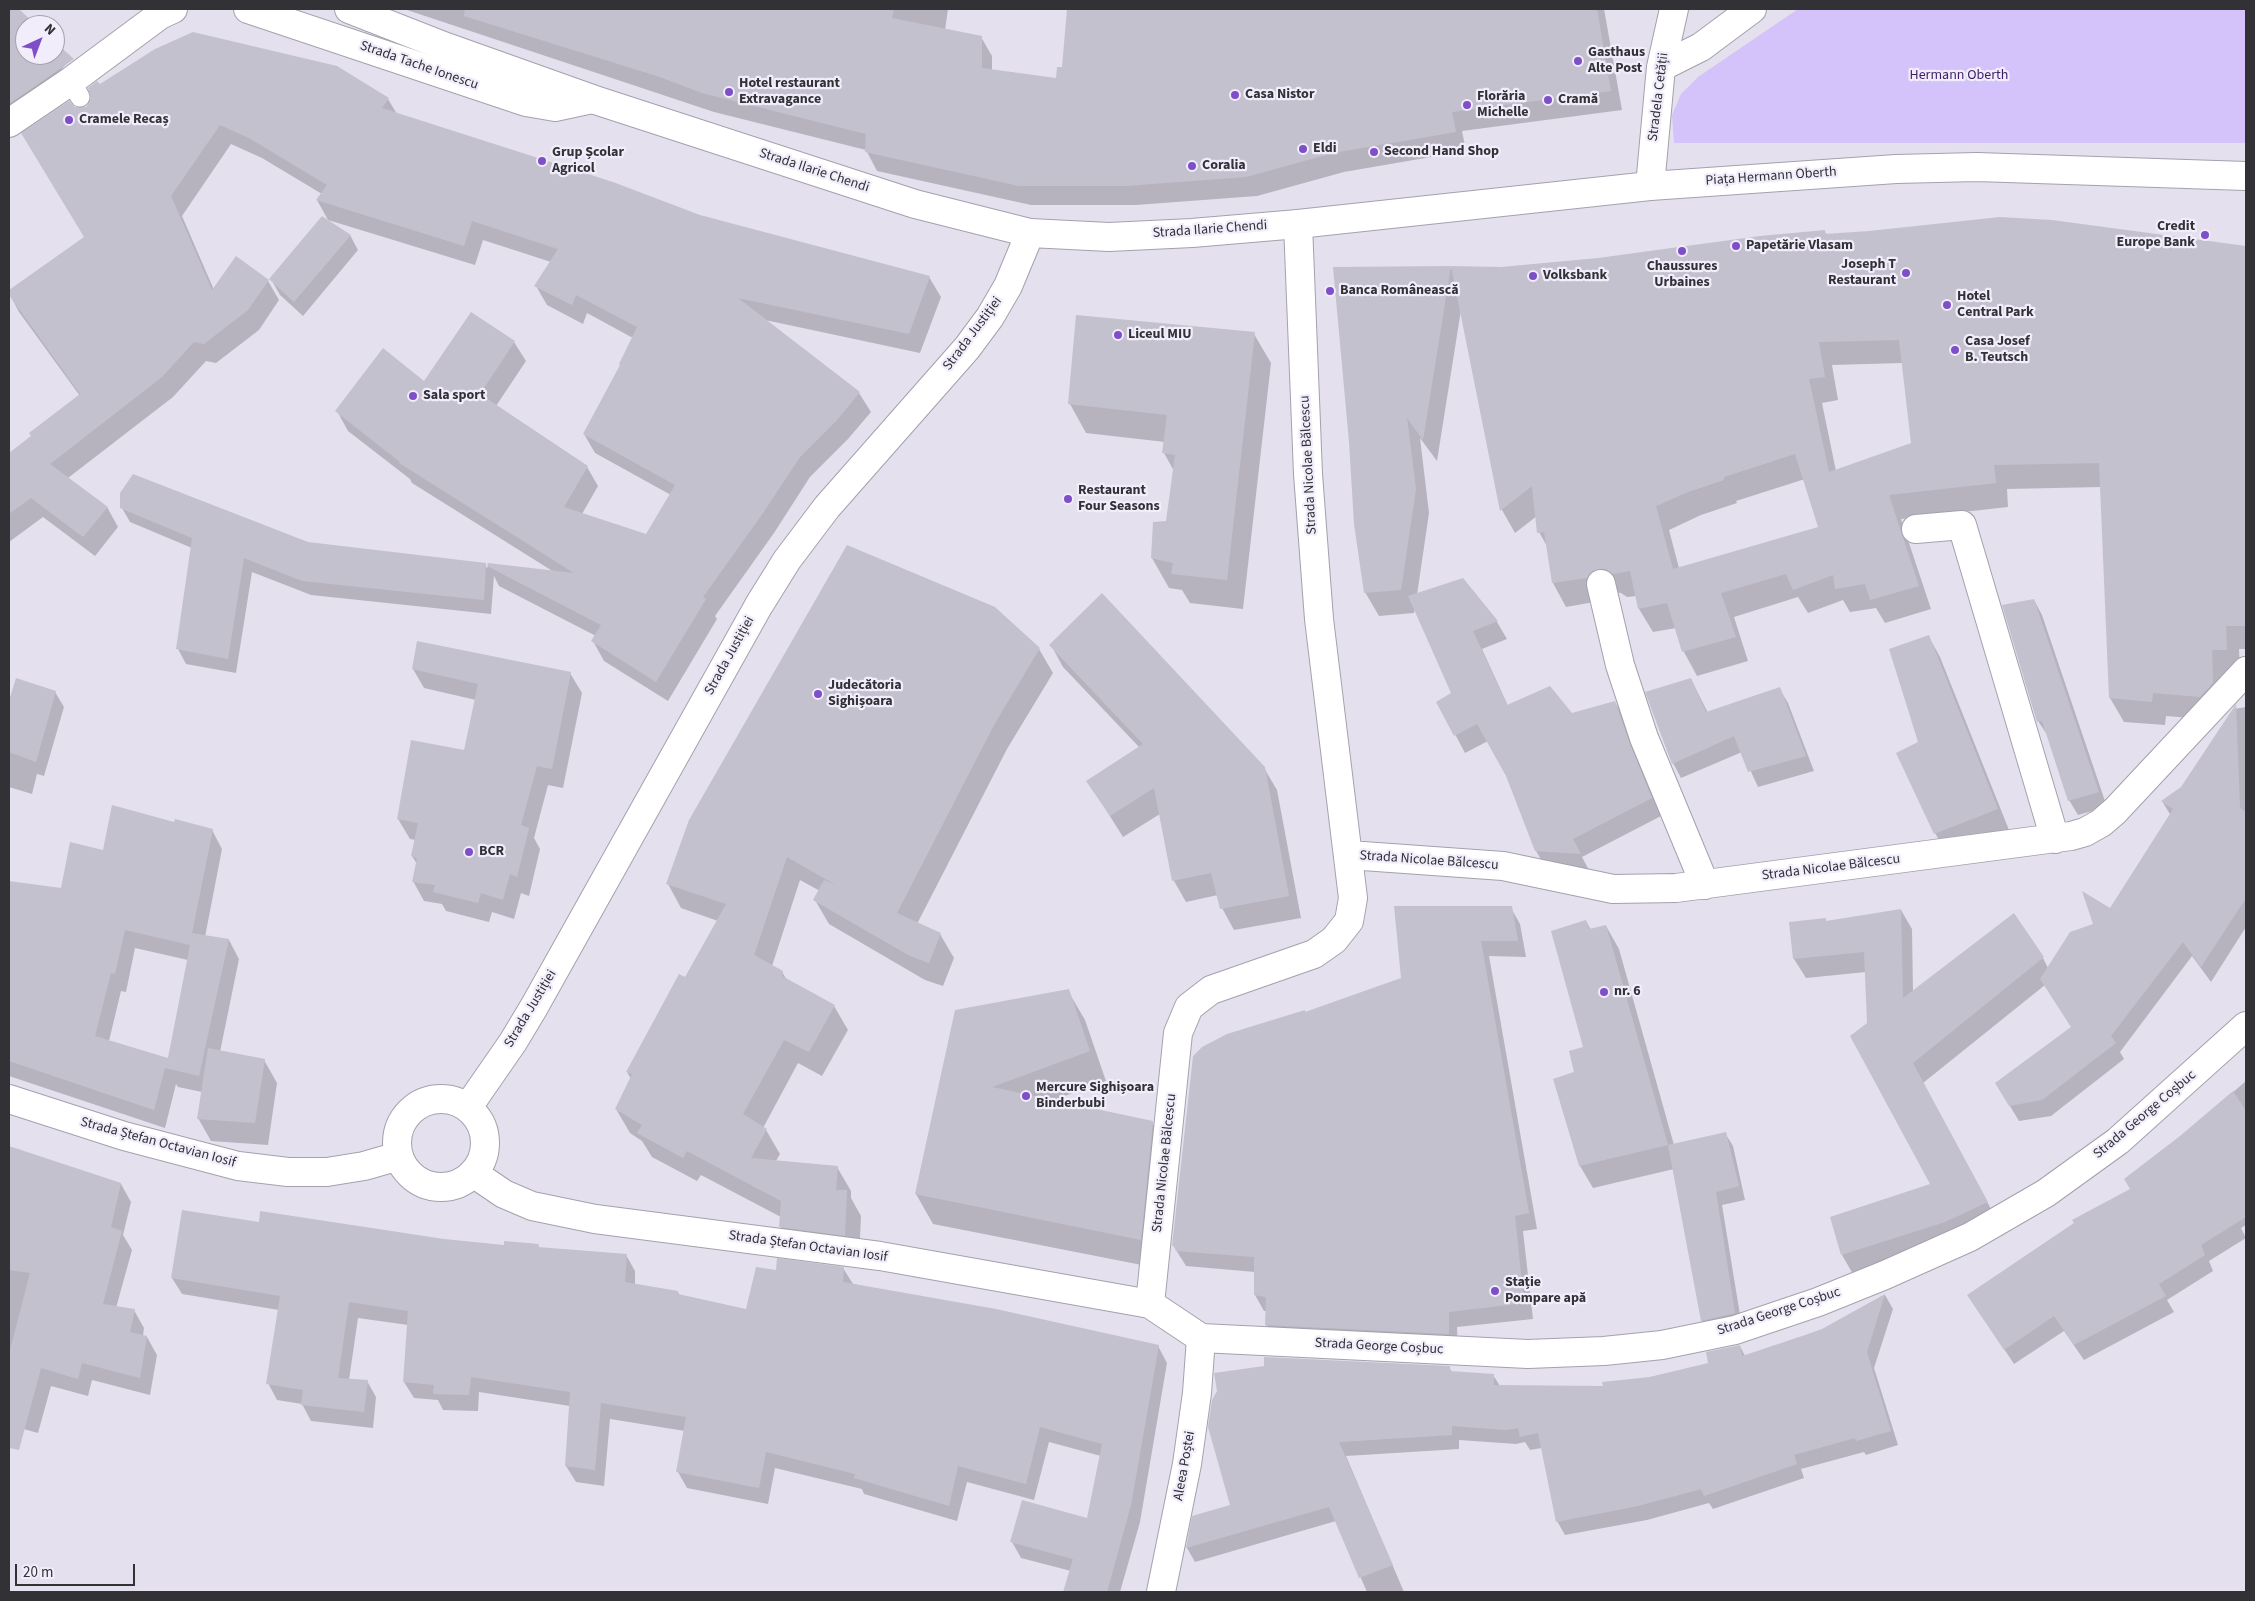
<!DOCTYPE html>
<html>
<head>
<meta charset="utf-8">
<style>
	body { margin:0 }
	#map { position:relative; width:2255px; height:1601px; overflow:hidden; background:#e4e0ee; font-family:"Source Sans 3",sans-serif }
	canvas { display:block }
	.frame { position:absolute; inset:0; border:10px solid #323136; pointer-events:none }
	.north { position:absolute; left:15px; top:15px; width:50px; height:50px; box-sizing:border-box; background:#f1edfb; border:1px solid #a5a2ac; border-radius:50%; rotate:43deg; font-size:14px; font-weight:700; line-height:20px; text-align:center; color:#323136 }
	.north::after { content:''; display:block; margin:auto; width:18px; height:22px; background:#7e4fc7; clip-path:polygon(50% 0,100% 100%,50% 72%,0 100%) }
	.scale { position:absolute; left:15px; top:1564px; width:120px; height:22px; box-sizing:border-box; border:2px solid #323136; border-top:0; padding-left:6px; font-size:15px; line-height:18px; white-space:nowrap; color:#323136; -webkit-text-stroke:4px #f1edfb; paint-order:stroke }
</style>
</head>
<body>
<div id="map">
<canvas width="2255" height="1601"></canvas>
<div class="frame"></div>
<div class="north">N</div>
<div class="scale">20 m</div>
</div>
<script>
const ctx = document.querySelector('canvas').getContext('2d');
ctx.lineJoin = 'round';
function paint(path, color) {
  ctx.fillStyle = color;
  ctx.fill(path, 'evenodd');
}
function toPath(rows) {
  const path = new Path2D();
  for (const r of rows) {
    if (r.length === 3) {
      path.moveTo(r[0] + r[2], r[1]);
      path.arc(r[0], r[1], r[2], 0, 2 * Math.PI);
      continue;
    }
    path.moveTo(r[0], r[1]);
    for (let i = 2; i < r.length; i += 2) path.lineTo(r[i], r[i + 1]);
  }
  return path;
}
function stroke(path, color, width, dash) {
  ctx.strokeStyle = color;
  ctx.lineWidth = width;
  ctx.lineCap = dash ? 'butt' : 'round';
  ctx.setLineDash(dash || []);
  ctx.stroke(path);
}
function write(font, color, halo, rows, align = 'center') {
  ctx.font = font + ' "Source Sans 3",sans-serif';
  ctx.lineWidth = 4.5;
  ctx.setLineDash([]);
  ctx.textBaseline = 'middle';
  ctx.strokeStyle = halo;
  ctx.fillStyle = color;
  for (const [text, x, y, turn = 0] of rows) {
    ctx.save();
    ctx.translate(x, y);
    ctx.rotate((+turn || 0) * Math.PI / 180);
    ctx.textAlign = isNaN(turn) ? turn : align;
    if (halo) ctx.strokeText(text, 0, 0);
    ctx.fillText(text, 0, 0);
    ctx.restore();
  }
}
const green = toPath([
	[1798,9,2246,9,2246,143,1674,143,1672,115,1681,94,1698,77]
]);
const shadow = toPath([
	[9,9,17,9,35,25,25,25,25,55,55,55,55,44,68,62,24,110,9,121],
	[404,9,948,9,945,30,981,37,992,56,992,71,1057,79,1064,68,1068,9,1604,9,1622,110,1462,131,1466,151,1344,172,1257,196,1136,205,1031,205,877,171,866,150,714,112],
	[388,99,397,114,700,216,929,277,941,297,920,353,765,320,859,393,871,412,848,439,810,477,774,533,715,616,717,619,668,701,604,661,593,641,596,636,499,586,494,576,491,614,311,595,252,572,236,673,186,664,178,649,192,548,130,522,122,508,308,543,485,564,487,568,489,565,554,572,412,483,410,479,348,431,337,411,425,383,514,342,526,361,496,406,587,467,598,486,582,514,646,535,671,495,595,453,584,434,621,366,633,338,587,313,583,324,547,305,536,286,551,262,483,240,475,265,328,220,317,200,322,194,262,158,231,144,182,216,214,290,268,281,279,300,259,330,216,363,206,361,173,397,68,478,107,507,118,527,95,556,43,517,9,542,9,455,80,396,19,312,9,293,86,237,79,110],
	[2051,222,2246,247,2246,649,2239,649,2241,691,2214,720,2166,716,2165,725,2124,722,2110,698,2102,487,2007,489,2008,507,1901,519,1931,609,1885,623,1876,608,1850,612,1843,600,1808,613,1798,597,1734,617,1748,661,1697,676,1684,652,1676,628,1653,632,1639,609,1637,596,1627,597,1621,593,1612,592,1600,601,1566,607,1553,583,1548,548,1539,532,1537,516,1515,533,1502,510,1461,310,1437,461,1420,438,1429,513,1417,595,1463,579,1497,622,1507,639,1482,649,1508,706,1572,715,1615,702,1625,720,1639,763,1661,816,1582,857,1590,872,1546,868,1536,851,1507,776,1488,741,1465,753,1438,702,1453,694,1415,608,1414,613,1379,616,1365,592,1335,268,1501,268,1598,260,1824,231,1827,235],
	[1903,363,1912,444,1836,471,1822,403,1838,400,1832,365],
	[1805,479,1820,528,1679,568,1669,530,1701,515,1737,503,1736,501],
	[350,235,358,250,303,316,280,295,271,279],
	[1254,334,1271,363,1243,609,1190,603,1182,590,1169,588,1152,558,1167,522,1174,471,1164,453,1165,442,1086,433,1070,404],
	[2034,600,2042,615,2107,807,2078,815,2069,800,2048,736,2038,721],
	[1929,637,1940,657,2009,830,1947,854,1935,833,1919,743],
	[1051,645,1264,768,1277,790,1301,918,1234,930,1222,908,1218,895,1186,902,1174,881,1160,814,1123,837,1088,781,1140,748,1063,667],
	[1039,649,1053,673,1007,749,917,924,940,934,954,958,943,986,925,980,829,924,815,900,820,891,800,880,772,966,782,972,787,980,834,1006,848,1030,822,1076,798,1063,763,1128,766,1130,780,1154,776,1161,837,1167,851,1191,851,1198,861,1216,859,1259,795,1251,781,1227,781,1217,701,1175,697,1181,652,1157,642,1141,630,1133,616,1109,631,1079,627,1072,685,979,718,921,681,908,668,884],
	[413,669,570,673,582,693,563,788,548,785,534,838,540,849,529,896,521,893,514,919,492,912,489,922,446,911,442,904,424,901,413,881,417,864,412,856,416,840,410,839,398,819,465,752,476,700,424,688],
	[1691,679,1708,713,1779,688,1788,703,1814,771,1758,787,1742,752,1681,778,1673,763],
	[17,680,55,692,64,707,44,776,37,774,32,794,9,787,9,705],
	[2246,707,2246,927,2211,982,2192,956,2120,1052,2124,1059,2051,1116,2019,1121,1996,1083,2072,1028,2045,985,1923,1083,1998,1222,1853,1274,1842,1255,1932,1184,1868,1024,1866,972,1806,978,1794,959,1790,923,1825,919,1827,922,1901,910,1912,929,1913,992,2043,958,2048,968,2110,910,2171,816,2162,801,2182,788,2234,709],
	[175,824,212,830,222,849,205,937,229,940,239,959,220,1052,264,1060,277,1083,268,1145,211,1141,198,1118,202,1092,178,1087,176,1084,165,1128,9,1076,9,882,62,889,103,852],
	[135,948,188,960,168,1060,109,1041,121,991,126,992],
	[1511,908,1520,924,1526,957,1489,956,1537,1229,1523,1231,1533,1319,1457,1327,1458,1350,1275,1341,1266,1325,1267,1311,1264,1311,1255,1295,1255,1272,1186,1266,1173,1245,1305,1011,1306,1013,1403,979],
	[1586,921,1591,930,1606,926,1619,949,1674,1145,1725,1133,1733,1146,1745,1200,1722,1205,1742,1327,1710,1334,1702,1321,1674,1169,1593,1188,1580,1166,1576,1073,1584,1048],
	[1068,991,1085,1020,1106,1081,1051,1101,1152,1122,1169,1152,1157,1268,933,1224,916,1194,956,1011],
	[2246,1081,2246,1225,2241,1228,2246,1238,2209,1261,2213,1271,2167,1300,2174,1312,2084,1360,2064,1331,2014,1364,1969,1296,2131,1189,2181,1137],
	[9,1147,121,1184,131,1202,123,1235,132,1250,116,1308,134,1310,144,1328,143,1336,147,1337,157,1355,150,1395,92,1380,88,1396,51,1386,38,1433,9,1425],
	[260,1223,505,1246,538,1245,540,1249,626,1255,635,1271,635,1285,678,1292,680,1296,747,1311,778,1271,843,1268,853,1284,1158,1346,1167,1363,1140,1522,1120,1592,1064,1592,1071,1571,1021,1558,1012,1542,1088,1520,1101,1456,1049,1442,1034,1500,967,1482,957,1521,864,1494,862,1489,775,1468,768,1504,687,1488,678,1472,685,1431,610,1419,604,1486,576,1482,566,1466,570,1406,479,1392,478,1411,443,1410,438,1400,414,1398,404,1382,408,1325,358,1318,349,1380,367,1381,376,1397,373,1428,311,1421,302,1404,277,1400,268,1383,279,1310,182,1294,172,1278],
	[1885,1295,1893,1309,1874,1368,1898,1445,1866,1455,1864,1452,1801,1469,1804,1478,1713,1509,1709,1503,1647,1520,1565,1535,1557,1521,1542,1448,1530,1450,1525,1442,1516,1444,1459,1440,1459,1449,1346,1456,1404,1592,1367,1592,1336,1521,1195,1562,1187,1548,1194,1517,1232,1505,1449,1367,1452,1372,1493,1375,1500,1386,1604,1387,1710,1364,1740,1346,1745,1356,1823,1330]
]);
const building = toPath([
	[9,9,19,9,36,25,25,25,25,55,55,55,55,42,74,59,9,104],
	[465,9,894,9,892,18,982,36,982,68,1056,78,1057,67,1062,67,1067,9,1597,9,1611,91,1452,112,1456,132,1333,153,1246,177,1125,186,1019,186,865,152,866,134,702,93,660,77,464,16],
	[193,32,337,66,389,98,382,108,613,182,700,215,930,276,909,334,738,298,860,392,837,420,800,457,763,513,703,597,706,599,656,682,591,641,601,625,487,566,488,563,574,573,399,463,400,462,335,411,383,348,424,381,471,312,515,341,480,394,588,466,564,507,646,534,675,485,583,434,620,365,619,364,637,327,576,295,572,305,534,286,558,249,472,221,464,246,316,200,327,185,249,138,220,125,171,196,212,290,236,256,269,280,248,310,204,344,194,342,162,377,50,464,108,507,83,537,31,498,9,514,9,453,31,436,29,433,80,394,9,295,9,290,84,237,21,133,69,101,75,107,86,107,91,98,88,88,97,81,100,84,155,49],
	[322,216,351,235,294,302,269,279],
	[2000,217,2052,220,2246,246,2246,626,2226,626,2227,650,2212,650,2213,683,2200,697,2153,693,2152,702,2109,698,2099,463,1994,465,1996,483,1889,495,1919,586,1870,600,1865,584,1835,589,1833,575,1793,590,1786,574,1721,593,1736,637,1682,652,1667,603,1638,609,1630,571,1613,574,1606,569,1598,569,1591,572,1587,578,1552,583,1544,532,1537,533,1532,486,1500,511,1451,266,1423,440,1407,418,1416,489,1401,590,1364,593,1354,524,1349,442,1333,267,1451,266,1501,267,1598,258,1760,236,1825,230,1825,234,1869,231],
	[1899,340,1911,443,1829,472,1809,379,1825,377,1819,342],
	[1795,454,1818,527,1673,569,1656,506,1688,492,1724,480,1724,477],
	[1076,315,1255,332,1227,580,1171,574,1173,563,1151,558,1153,522,1166,521,1175,455,1162,453,1167,415,1068,404],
	[133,474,308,542,486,563,484,600,302,581,244,558,228,659,176,649,192,538,120,508,120,493],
	[847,545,995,607,1040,648,994,725,897,913,941,933,929,963,910,956,813,900,824,880,836,885,787,857,754,955,783,971,782,976,835,1005,809,1052,784,1040,743,1114,767,1129,751,1158,838,1166,836,1190,847,1190,845,1236,779,1227,781,1201,687,1151,683,1158,637,1133,642,1125,615,1109,632,1074,626,1072,679,974,685,977,726,904,666,884,689,820],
	[1463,578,1498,621,1473,631,1507,705,1550,686,1572,713,1615,701,1630,744,1652,798,1573,839,1581,854,1535,851,1506,776,1477,724,1454,736,1436,702,1451,693,1408,596],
	[1102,593,1265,767,1289,896,1220,909,1211,873,1172,881,1154,788,1110,816,1086,781,1143,744,1049,645],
	[2034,599,2099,792,2068,801,2042,721,2037,722,2002,605],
	[1929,635,1998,809,1934,834,1896,753,1918,742,1889,649],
	[417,641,571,672,552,769,537,766,521,825,529,828,517,877,510,874,503,900,481,893,478,903,433,892,435,885,412,882,417,858,411,856,418,823,397,819,411,740,464,750,478,684,412,669],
	[16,678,56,691,36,762,9,752,9,701],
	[1691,678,1706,712,1780,687,1806,756,1748,772,1734,736,1672,764,1645,692],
	[2236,704,2240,808,2246,812,2246,898,2201,967,2183,942,2111,1036,2116,1043,2042,1100,2009,1106,1995,1083,2071,1027,2040,979,2070,932,2093,924,2082,891,2110,908,2173,809,2161,801,2181,787],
	[112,805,174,822,175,819,213,829,192,933,229,939,199,1076,165,1068,166,1064,154,1110,9,1061,9,881,61,888,70,842,103,850],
	[125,930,190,945,168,1058,95,1036,111,973,115,974],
	[1394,906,1512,906,1518,941,1481,941,1529,1213,1515,1216,1524,1303,1449,1312,1449,1334,1265,1325,1266,1297,1254,1295,1254,1257,1176,1251,1174,1246,1172,1246,1193,1056,1202,1047,1227,1034,1305,1010,1305,1012,1401,978],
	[1901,909,1903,998,2014,913,2044,957,1913,1063,1988,1202,1945,1222,1841,1255,1830,1217,1930,1184,1850,1036,1867,1023,1864,952,1793,959,1789,922,1826,918,1826,921],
	[1586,920,1589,929,1606,925,1668,1145,1579,1166,1553,1079,1574,1072,1569,1051,1583,1047,1551,931],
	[1069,989,1090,1051,992,1087,1153,1121,1141,1240,915,1194,955,1010],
	[208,1048,265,1059,255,1123,197,1119],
	[2233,1091,2246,1111,2246,1217,2201,1245,2205,1255,2159,1284,2166,1296,2074,1345,2054,1316,2004,1350,1967,1295,2074,1223,2072,1220,2130,1189,2124,1179,2180,1136],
	[1726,1132,1739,1186,1716,1192,1735,1313,1701,1321,1668,1145],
	[9,1146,121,1183,111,1227,122,1231,103,1304,135,1309,130,1332,147,1336,140,1378,82,1363,78,1379,41,1368,19,1450,9,1448,9,1354,30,1273,9,1270],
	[182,1210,259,1222,260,1211,444,1239,504,1245,504,1241,539,1244,538,1247,627,1254,625,1282,678,1291,678,1294,746,1309,756,1267,776,1270,777,1258,844,1267,843,1282,996,1309,1159,1345,1131,1505,1107,1592,1063,1592,1073,1559,1010,1542,1022,1500,1087,1518,1102,1444,1040,1427,1026,1484,958,1466,949,1506,854,1478,855,1474,766,1452,759,1488,676,1472,686,1417,601,1403,595,1470,565,1466,570,1392,471,1377,469,1395,433,1394,434,1385,403,1382,408,1311,349,1302,338,1378,368,1380,364,1412,301,1405,303,1390,266,1384,280,1296,171,1278],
	[1885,1294,1867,1352,1891,1431,1856,1441,1855,1438,1794,1455,1797,1464,1704,1496,1701,1489,1638,1506,1556,1522,1538,1433,1520,1437,1518,1428,1507,1430,1452,1426,1452,1435,1339,1442,1393,1565,1359,1578,1329,1507,1186,1548,1192,1516,1230,1505,1208,1427,1212,1400,1217,1391,1214,1373,1264,1366,1264,1357,1450,1366,1450,1371,1494,1374,1494,1385,1603,1386,1602,1382,1650,1377,1708,1363,1706,1352,1740,1345,1742,1356,1805,1335,1822,1329]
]);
const service = toPath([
	[71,81,80,97]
]);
const pedestrian = toPath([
	[1661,67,1701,47,1752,9],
	[1650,186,1661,67,1674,9]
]);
const minor = toPath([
	[248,9,526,102,555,107,592,99],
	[9,123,71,81,160,15,173,9],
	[1916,529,1962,525,2055,839],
	[1601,584,1620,665,1644,738,1705,885],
	[1349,855,1503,866,1613,889,1676,888,2071,836,2085,832,2101,823,2115,811,2246,671],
	[473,1173,504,1194,532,1206,595,1219,880,1256,1150,1304,1201,1338,1528,1354,1604,1351,1662,1345,1735,1330,1818,1302,1885,1275,1970,1237,2046,1193,2118,1141,2246,1026],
	[1150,1304,1178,1033,1189,1007,1211,990,1314,954,1334,940,1349,921,1353,898,1319,619,1308,474,1298,224],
	[1161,1592,1187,1464,1197,1393,1201,1338]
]);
const tertiary = toPath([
	[349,9,446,47,592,99,915,204,1030,233]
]);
const secondary = toPath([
	[9,1099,124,1136,238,1166,288,1172,327,1172,364,1166,399,1156],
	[441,1143,44],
	[468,1107,513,1042,534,1007,759,605,787,560,827,507,967,348,990,317,1008,286,1030,233,1109,237,1192,233,1298,224,1650,186,1896,169,1977,167,2246,176]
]);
const markers = [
	[1578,61,5,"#7e4fc7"],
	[729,92,5,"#7e4fc7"],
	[1235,95,5,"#7e4fc7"],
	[1548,100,5,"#7e4fc7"],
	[1467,105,5,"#7e4fc7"],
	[69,120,5,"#7e4fc7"],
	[1303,149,5,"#7e4fc7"],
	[1374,152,5,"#7e4fc7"],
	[542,161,5,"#7e4fc7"],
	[1192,166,5,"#7e4fc7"],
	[2205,235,5,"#7e4fc7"],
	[1736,246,5,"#7e4fc7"],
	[1682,251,5,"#7e4fc7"],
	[1906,273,5,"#7e4fc7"],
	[1533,276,5,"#7e4fc7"],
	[1330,291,5,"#7e4fc7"],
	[1947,305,5,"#7e4fc7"],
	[1118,335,5,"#7e4fc7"],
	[1955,350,5,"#7e4fc7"],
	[413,396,5,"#7e4fc7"],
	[1068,499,5,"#7e4fc7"],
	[818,694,5,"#7e4fc7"],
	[469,852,5,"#7e4fc7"],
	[1604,992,5,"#7e4fc7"],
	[1026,1096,5,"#7e4fc7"],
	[1495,1291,5,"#7e4fc7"]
];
const poiNames = [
	["Gasthaus",1588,53],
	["Alte Post",1588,69],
	["Hotel restaurant",739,84],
	["Extravagance",739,100],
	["Casa Nistor",1245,95],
	["Florăria",1477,97],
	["Michelle",1477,113],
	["Cramă",1558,100],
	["Cramele Recaș",79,120],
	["Eldi",1313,149],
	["Second Hand Shop",1384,152],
	["Grup Școlar",552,153],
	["Agricol",552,169],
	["Coralia",1202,166],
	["Credit",2195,227,"right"],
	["Europe Bank",2195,243,"right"],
	["Papetărie Vlasam",1746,246],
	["Joseph T",1896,265,"right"],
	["Restaurant",1896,281,"right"],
	["Chaussures",1682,267,"center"],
	["Urbaines",1682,283,"center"],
	["Volksbank",1543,276],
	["Banca Românească",1340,291],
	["Hotel",1957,297],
	["Central Park",1957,313],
	["Liceul MIU",1128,335],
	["Casa Josef",1965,342],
	["B. Teutsch",1965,358],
	["Sala sport",423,396],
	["Restaurant",1078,491],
	["Four Seasons",1078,507],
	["Judecătoria",828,686],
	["Sighișoara",828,702],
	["BCR",479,852],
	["nr. 6",1614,992],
	["Mercure Sighișoara",1036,1088],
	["Binderbubi",1036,1104],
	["Stație",1505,1283],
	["Pompare apă",1505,1299]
];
const streetNames = [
	["Strada Tache Ionescu",419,66,19],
	["Stradela Cetății",1659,97,-83],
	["Strada Ilarie Chendi",814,171,18],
	["Piața Hermann Oberth",1771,177,-4],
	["Strada Ilarie Chendi",1210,230,-4],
	["Strada Justiției",973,334,-53],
	["Strada Nicolae Bălcescu",1309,465,-93],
	["Strada Justiției",730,656,-61],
	["Strada Nicolae Bălcescu",1429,861,4],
	["Strada Nicolae Bălcescu",1831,868,-7],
	["Strada Justiției",531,1009,-59],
	["Strada George Coșbuc",2145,1115,-40],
	["Strada Ștefan Octavian Iosif",158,1143,15],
	["Strada Nicolae Bălcescu",1165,1163,-84],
	["Strada Ștefan Octavian Iosif",808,1247,8],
	["Strada George Coșbuc",1779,1312,-18],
	["Strada George Coșbuc",1379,1347,3],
	["Aleea Poștei",1185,1466,-80]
];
const parkNames = [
	["Hermann Oberth",1959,76]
];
paint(green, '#d3c3fa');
paint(shadow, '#0003');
paint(building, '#c4c1ce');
stroke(service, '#a4a1ad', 21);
stroke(pedestrian, '#a4a1ad', 30);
stroke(minor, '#a4a1ad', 30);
stroke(tertiary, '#a4a1ad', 30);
stroke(secondary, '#a4a1ad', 30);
stroke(service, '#fff', 19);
stroke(pedestrian, '#fff', 28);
stroke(minor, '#fff', 28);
stroke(tertiary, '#fff', 28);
stroke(secondary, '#fff', 28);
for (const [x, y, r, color] of markers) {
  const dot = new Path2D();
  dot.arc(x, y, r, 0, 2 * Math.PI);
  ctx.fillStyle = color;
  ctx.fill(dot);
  stroke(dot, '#f1edfb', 2);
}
write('bold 14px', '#323136', '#f1edfb', poiNames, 'left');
write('14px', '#323136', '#f1edfb', streetNames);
write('14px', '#3c1e67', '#f1edfb', parkNames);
</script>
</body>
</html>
